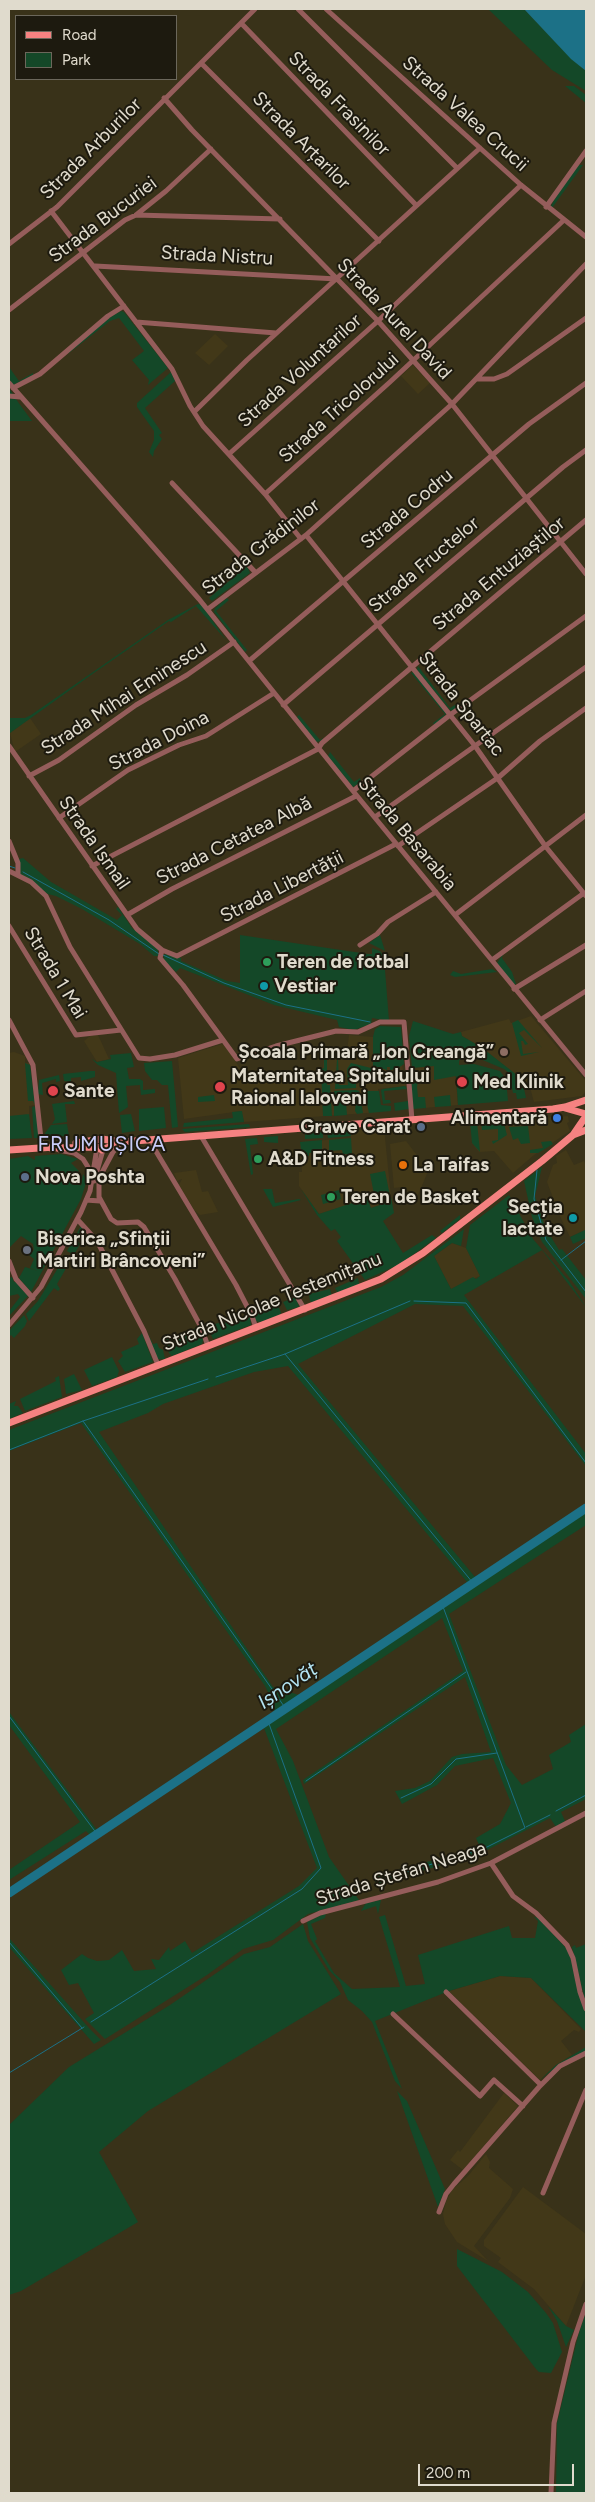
<!DOCTYPE html>
<html>
<head>
<meta charset="utf-8">
<style>
	body { margin:0 }
	#map { position:relative; width:595px; height:2502px; overflow:hidden; background:#393219; font-family:Figtree,sans-serif }
	canvas { display:block }
	.frame { position:absolute; inset:0; border:10px solid #e0dbcd; pointer-events:none }
	.legend { position:absolute; left:15px; top:15px; width:162px; height:65px; box-sizing:border-box; background:#1d1a0f; border:1px solid #6b675b; margin:0; padding:6px 9px; list-style:none; font-size:15px; color:#e0dbcd }
	.legend li { display:flex; align-items:center; gap:10px; height:25px }
	.legend b { width:25px; border:1px solid #6b675b }
	.scale { position:absolute; left:418px; top:2464px; width:156px; height:22px; box-sizing:border-box; border:2px solid #e0dbcd; border-top:0; padding-left:6px; font-size:15px; line-height:18px; white-space:nowrap; color:#e0dbcd; -webkit-text-stroke:4px #1d1a0f; paint-order:stroke }
</style>
</head>
<body>
<div id="map">
<canvas width="595" height="2502"></canvas>
<div class="frame"></div>
<ul class="legend">
<li><b style="height:6px;background:#f58281"></b>Road</li>
<li><b style="height:14px;background:#144828"></b>Park</li>
</ul>
<div class="scale">200 m</div>
</div>
<script>
const ctx = document.querySelector('canvas').getContext('2d');
ctx.lineJoin = 'round';
function paint(path, color) {
  ctx.fillStyle = color;
  ctx.fill(path, 'evenodd');
}
function toPath(rows) {
  const path = new Path2D();
  for (const r of rows) {
    path.moveTo(r[0], r[1]);
    for (let i = 2; i < r.length; i += 2) path.lineTo(r[i], r[i + 1]);
  }
  return path;
}
function stroke(path, color, width, dash) {
  ctx.strokeStyle = color;
  ctx.lineWidth = width;
  ctx.lineCap = dash ? 'butt' : 'round';
  ctx.setLineDash(dash || []);
  ctx.stroke(path);
}
function write(font, color, halo, rows, align = 'center') {
  ctx.font = font + ' Figtree,sans-serif';
  ctx.lineWidth = 4;
  ctx.setLineDash([]);
  ctx.textBaseline = 'middle';
  ctx.strokeStyle = halo;
  ctx.fillStyle = color;
  for (const [text, x, y, turn = 0] of rows) {
    ctx.save();
    ctx.translate(x, y);
    ctx.rotate((+turn || 0) * Math.PI / 180);
    ctx.textAlign = isNaN(turn) ? turn : align;
    if (halo) ctx.strokeText(text, 0, 0);
    ctx.fillText(text, 0, 0);
    ctx.restore();
  }
}
const built = toPath([
	[215,334,228,346,209,365,195,353],
	[413,365,430,383,418,394,401,376],
	[30,718,41,734,15,752,10,733],
	[531,1016,585,1080,586,1091,582,1096,534,1102,528,1080,523,1081,481,1047,462,1036,461,1032,509,1019,511,1023],
	[98,1035,109,1059,97,1062,84,1041,90,1036],
	[349,1035,373,1037,373,1066,402,1064,406,1086,378,1089,380,1112,244,1122,241,1111,184,1119,178,1058,222,1044,226,1046,241,1070,243,1083,278,1080,277,1078,296,1073,323,1069,324,1058,347,1051],
	[14,1052,25,1056,25,1063,29,1063,35,1105,29,1106,29,1118,9,1120,9,1053],
	[434,1066,455,1071,458,1105,413,1109,410,1068],
	[568,1116,569,1122,567,1123,570,1131,534,1155,513,1173,494,1151,479,1152,472,1143,470,1122],
	[384,1128,391,1197,379,1200,380,1205,371,1208,367,1199,319,1214,299,1186,299,1172,302,1172,300,1142,351,1138,351,1131],
	[406,1141,419,1158,418,1169,422,1166,429,1169,418,1195,402,1187,394,1188,390,1144],
	[566,1150,574,1165,584,1161,586,1166,586,1230,570,1237,557,1210,561,1207,558,1202,555,1203,547,1182,553,1165,557,1163,556,1156],
	[196,1170,202,1192,208,1191,218,1212,200,1215,195,1211,179,1185,182,1179,177,1181,174,1173],
	[452,1243,466,1248,480,1276,451,1289,434,1256],
	[500,1976,531,1978,581,2029,579,2032,574,2030,561,2041,572,2055,556,2065,540,2080,449,1991],
	[504,2093,518,2106,463,2170,450,2160,458,2150,460,2152],
	[486,2154,490,2162,489,2168,513,2189,510,2198,474,2246,488,2261,457,2242,445,2224,443,2214,446,2202,452,2190,468,2176],
	[523,2187,586,2234,586,2275,566,2326,534,2289,498,2262,501,2258,484,2246,484,2240]
]);
const green = toPath([
	[488,9,524,9,571,58,586,71,586,91,552,70],
	[565,86,574,86,586,95,586,103],
	[578,165,583,165,552,208,551,206,558,192],
	[121,311,124,312,168,368,148,385,149,380,132,360,144,351,119,318,110,321,69,353,68,352,109,318],
	[9,367,19,381,33,373,33,375,13,385,9,381],
	[171,372,175,381,145,408,162,433,159,435,162,439,154,451,153,457,149,452,154,440,154,431,137,407,137,403],
	[9,388,18,402,32,421,9,421],
	[247,566,250,573,212,601,209,598],
	[227,598,229,600,216,611,247,650,245,652,214,612,215,608],
	[198,604,202,605,226,640,196,606,171,622,169,621,91,675,10,733,9,738,9,718,25,718,31,715,168,620],
	[418,666,450,708,458,703,460,706,453,711,450,710,417,670],
	[413,672,447,713,435,725,433,723,445,714,411,673],
	[299,715,320,740,323,738,321,741,316,742,297,717],
	[330,752,354,782,360,778,361,782,353,787,328,756],
	[23,858,51,882,117,920,122,915,116,909,118,907,132,928,158,949,158,956,154,956,140,944,82,909,56,896,48,894,20,875,19,859],
	[240,935,368,954,372,954,372,948,380,951,384,957,389,1021,372,1018,371,1024,354,1030,339,1027,337,1020,274,1005,180,968,176,972,163,959,165,954,181,958,181,961,227,981,240,983],
	[380,935,385,951,369,943],
	[503,954,502,958,512,972,516,984,513,985,497,963],
	[492,969,497,972,455,977,450,975,453,971,461,974],
	[518,1020,542,1048,524,1030,519,1033,528,1044,525,1045,523,1041,521,1041,523,1054,539,1052,521,1056,512,1023],
	[413,1021,453,1034,461,1032,462,1036,481,1047,522,1079,526,1098,517,1099,516,1093,513,1093,509,1073,504,1069,478,1058,467,1051,459,1061,459,1065,474,1064,500,1071,506,1079,508,1101,458,1105,456,1076,434,1080,434,1066,412,1068,409,1036],
	[380,1026,401,1027,404,1064,397,1069,390,1070,390,1067,387,1067,387,1070,373,1066,373,1037,375,1029],
	[343,1051,342,1056,338,1057,339,1085,348,1085,347,1069,351,1063,371,1068,380,1073,356,1074,356,1088,335,1089,337,1059,327,1059,327,1085,330,1085,332,1116,323,1116,321,1069,324,1068,324,1058],
	[131,1053,134,1067,127,1068,129,1079,140,1079,143,1081,143,1090,155,1089,155,1093,141,1095,140,1085,126,1086,128,1107,119,1113,116,1073,98,1065,92,1059,97,1062,111,1059,110,1055],
	[172,1061,178,1127,172,1128,168,1085,162,1085,157,1080,152,1080,145,1071,144,1063],
	[25,1063,30,1065,35,1105,33,1101,28,1101],
	[90,1071,95,1071,95,1077,81,1081,81,1077,71,1078,71,1082,64,1081,63,1074],
	[426,1074,426,1081,418,1081,417,1087,418,1097,425,1097,426,1108,413,1109,411,1081,417,1075],
	[59,1075,60,1081,56,1082,56,1079,42,1083,43,1095,38,1094,39,1080],
	[405,1086,407,1089,384,1091,385,1100,390,1100,391,1103,383,1104,381,1090,383,1089],
	[356,1090,359,1091,363,1113,357,1114,355,1111,356,1102,346,1103,347,1115,334,1116,334,1091],
	[364,1091,379,1091,381,1105,391,1106,391,1111,369,1113],
	[214,1095,215,1101,198,1102,198,1097],
	[450,1095,451,1106,435,1107,434,1097],
	[74,1101,75,1104,65,1104,67,1122,52,1124,55,1119,52,1104],
	[408,1101,409,1109,395,1111,394,1103],
	[28,1106,32,1138,10,1139,9,1116,29,1114],
	[36,1106,40,1138,34,1138,32,1107],
	[164,1107,166,1128,139,1131,139,1109],
	[242,1111,244,1122,183,1127,184,1123,233,1118,232,1112],
	[131,1114,135,1131,122,1133,120,1115],
	[503,1120,507,1135,493,1144,492,1141,498,1140,498,1129,482,1130,481,1121],
	[470,1122,477,1122,480,1152,472,1143],
	[67,1124,69,1136,45,1137,45,1133,51,1125],
	[249,1124,250,1127,185,1132,182,1129],
	[528,1126,530,1143,521,1144,518,1138,513,1140,509,1127],
	[351,1131,351,1136,328,1138,327,1132],
	[323,1132,323,1138,305,1139,305,1133],
	[278,1136,278,1143,264,1142,264,1137],
	[257,1138,258,1144,250,1145,253,1174,251,1175,245,1139],
	[351,1138,352,1154,343,1154,342,1150,329,1151,329,1140],
	[322,1140,322,1152,309,1153,309,1156,302,1156,300,1142],
	[551,1141,553,1144,538,1153,530,1153,530,1150,543,1148,541,1142],
	[61,1154,78,1159,71,1163,79,1171,73,1177,81,1186,83,1174,86,1179,85,1186,81,1199,31,1292,19,1278,25,1267,38,1271,30,1268,34,1259,29,1255,34,1250,33,1244,21,1236,9,1248,9,1159,28,1156,35,1160,35,1156],
	[542,1167,535,1196,545,1227,559,1250,562,1249,586,1280,586,1299,542,1242,532,1217,524,1181],
	[385,1171,390,1196,375,1199,370,1174],
	[263,1189,272,1189,275,1203,299,1199,301,1200,273,1207],
	[301,1189,319,1214,367,1198,371,1208,380,1205,379,1200,391,1197,394,1213,383,1221,403,1253,432,1235,436,1238,400,1264,365,1280,337,1241,341,1237,335,1229,331,1231,317,1215],
	[339,1190,341,1199,323,1204,321,1195],
	[509,1195,533,1239,569,1281,586,1307,542,1250,464,1295,586,1454,586,1466,463,1306,415,1304,298,1364,475,1577,586,1505,586,1525,449,1614,506,1765,522,1785,553,1769,549,1755,571,1742,569,1735,586,1724,586,1799,561,1812,565,1821,556,1827,550,1818,483,1852,377,1885,373,1877,480,1847,476,1838,500,1824,511,1803,493,1758,455,1766,437,1785,402,1804,395,1791,415,1788,430,1781,452,1757,462,1754,491,1752,465,1677,304,1784,303,1780,463,1671,442,1618,276,1729,293,1761,329,1857,359,1900,308,1914,273,1940,243,1949,207,1975,105,2039,85,2019,94,2013,78,1983,69,1985,61,1970,82,1954,88,1958,97,1961,109,1960,122,1950,134,1971,156,1969,151,1959,159,1960,169,1947,170,1951,185,1941,192,1953,299,1886,317,1868,264,1728,9,1897,9,1888,90,1835,86,1831,9,1880,9,1870,80,1822,9,1725,9,1712,97,1830,274,1712,272,1700,265,1686,81,1423,9,1451,9,1430,381,1287,403,1275,464,1229,461,1246,452,1243,434,1256,451,1289,473,1277,476,1279,480,1276,466,1248,470,1225],
	[288,1366,467,1582,299,1695,273,1687,99,1432,148,1413,163,1404,254,1372],
	[460,1215,460,1219,442,1233,440,1231],
	[81,1226,85,1227,77,1240,80,1244,74,1255,67,1251],
	[585,1227,586,1227,586,1238,573,1244,570,1237,585,1230],
	[64,1258,68,1265,57,1284,60,1289,58,1291,54,1288,29,1321,26,1314,38,1301],
	[12,1277,14,1282,16,1282,28,1296,9,1316,9,1311,20,1297,18,1294,9,1296,9,1278],
	[358,1278,359,1284,338,1293,335,1288],
	[330,1289,332,1296,312,1302,310,1301,309,1294],
	[296,1297,299,1307,287,1310,283,1302],
	[277,1304,281,1312,280,1315,260,1322,256,1321,253,1313],
	[24,1315,27,1321,25,1326,14,1338,11,1335,9,1337,9,1331],
	[250,1315,251,1325,213,1339,207,1326],
	[199,1327,203,1340,202,1344,172,1356,169,1353,164,1340],
	[147,1332,153,1344,157,1343,159,1348,163,1350,165,1359,157,1359],
	[142,1333,153,1362,125,1372,118,1361,123,1356,121,1352,139,1344,137,1339],
	[112,1357,119,1371,117,1377,92,1386,84,1370],
	[74,1374,82,1390,66,1394,64,1379],
	[59,1376,62,1397,25,1411,20,1399,56,1381,55,1378],
	[16,1401,14,1406,18,1406,23,1413,9,1419,9,1404],
	[381,1900,378,1914,376,1906,361,1911,366,1903],
	[326,1913,325,1918,311,1924,317,1939,315,1941,334,1973,352,1989,400,1987,379,1917,385,1915,406,1986,425,1984,418,1955,509,1926,512,1938,535,1938,538,1921,534,1917,538,1918,567,1949,570,1955,586,2012,586,2032,531,1978,500,1976,449,1991,375,2021,402,2089,395,2081,372,2022,362,2011,348,2000,340,1982,329,1970,310,1938,307,1922],
	[303,1924,308,1941,341,1994,148,2111,99,2152,138,2222,21,2291,9,2295,9,2125,69,2067,170,2005,244,1954,270,1947],
	[9,1938,89,2028,101,2040,94,2044,9,1947],
	[586,1944,586,2004,572,1947,575,1945,576,1948],
	[586,2047,586,2051,560,2064,540,2080,556,2065],
	[397,2091,407,2101,445,2189,438,2207],
	[457,2249,502,2272,528,2292,546,2313,553,2323,562,2352,551,2373,539,2372,536,2369,457,2266],
	[548,2306,566,2326,574,2330,566,2347,557,2321],
	[586,2313,586,2493,556,2493,557,2423,579,2332]
]);
const water = toPath([
	[524,9,586,9,586,71,571,59]
]);
const stream = toPath([
	[9,866,15,868],
	[23,872,109,920,159,954],
	[163,955,224,983,286,1005,370,1022],
	[472,1047,484,1057],
	[537,1170,534,1199,546,1240,586,1292],
	[561,1260,586,1241],
	[414,1301,466,1303,586,1463],
	[285,1354,473,1583],
	[216,1377,285,1354,410,1301],
	[83,1421,286,1709],
	[9,1450,83,1421,208,1379],
	[442,1604,525,1828,485,1848],
	[9,1716,97,1834],
	[306,1781,466,1672],
	[401,1798,431,1784,456,1759,497,1753],
	[556,1811,586,1795],
	[526,1827,550,1815],
	[377,1881,481,1849],
	[9,1942,82,2028],
	[91,2022,302,1889,321,1868,268,1721],
	[9,2073,84,2027]
]);
const river = toPath([
	[9,1893,586,1508]
]);
const minor = toPath([
	[298,9,456,167],
	[326,9,521,185,586,237],
	[241,23,416,205],
	[201,63,379,241],
	[164,98,192,130,378,321,452,404,586,574],
	[546,207,586,151],
	[51,211,172,369,190,406,203,426,265,494,301,539],
	[136,215,280,219],
	[9,244,57,207,255,9],
	[95,266,337,279],
	[9,310,125,220,136,215,166,191,211,149],
	[136,322,276,333],
	[476,379,494,379,507,374,586,318],
	[9,383,199,599,353,791,586,1075],
	[13,388,40,374,108,316,124,306],
	[9,396,20,397],
	[194,412,247,360,480,148],
	[229,454,378,321,521,185],
	[172,483,256,573],
	[265,494,390,382,564,220],
	[306,535,475,746,546,847,586,896],
	[208,609,306,535,452,404,586,264],
	[249,661,529,424,586,383],
	[283,705,563,467,586,450],
	[9,746,137,929,162,950,177,956,396,844],
	[29,776,59,760,136,705,187,675,234,642],
	[353,791,450,715,586,616],
	[375,817,586,667],
	[59,818,128,770,179,745,206,736,274,693],
	[9,841,18,863,18,875],
	[398,846,499,777,540,741,586,708],
	[92,866,318,749,322,743,586,520],
	[9,871,31,882,46,896,70,947,139,1058,150,1059,175,1055,223,1040],
	[127,915,172,889,356,796],
	[455,915,586,815],
	[9,926,76,1035,121,1030],
	[360,945,377,934,388,922,436,892],
	[162,950,160,958,183,985,237,1059,276,1046,336,1031,358,1032,380,1022,404,1022,412,1120],
	[492,960,584,893],
	[514,989,586,945],
	[9,1020,33,1065,42,1148],
	[540,1020,586,991],
	[201,1136,305,1310],
	[152,1140,154,1148,236,1285,252,1316,256,1328],
	[59,1150,74,1153,83,1159,88,1167,90,1178],
	[99,1179,99,1197,111,1219,117,1223,138,1222,144,1227,175,1279,201,1327,208,1346],
	[98,1180,113,1152,121,1143],
	[94,1181,103,1150],
	[86,1200,100,1201],
	[77,1219,97,1241,144,1331,158,1365],
	[9,1261,16,1279,33,1298],
	[9,1325,41,1287,81,1212,90,1191,97,1148],
	[491,1863,513,1896,536,1913,567,1945,573,1958,580,1992,586,2009],
	[303,1921,320,1913,438,1882,491,1863,586,1813],
	[446,1992,541,2085],
	[393,2014,480,2096,494,2080,523,2106],
	[543,2193,586,2090],
	[439,2212,446,2194,454,2184,539,2087,560,2066,586,2053],
	[551,2493,554,2423,573,2342,586,2304]
]);
const major = toPath([
	[565,1108,586,1114],
	[573,1135,586,1130],
	[76,1143,102,1139,121,1142],
	[51,1148,97,1147,102,1150,121,1142,553,1109,565,1107,586,1100],
	[9,1150,55,1147],
	[9,1423,381,1279,423,1253,542,1161,573,1135,586,1116]
]);
const markers = [
	[267,962,5,"#2e9e5b"],
	[264,986,5,"#0f9aa8"],
	[504,1052,5,"#8d6e63"],
	[462,1082,6,"#e0444e"],
	[220,1087,6,"#e0444e"],
	[53,1091,6,"#e0444e"],
	[557,1118,5,"#3f7fe0"],
	[421,1127,5,"#5c6f8a"],
	[258,1159,5,"#2e9e5b"],
	[403,1165,5,"#e8710a"],
	[25,1177,5,"#5c6f8a"],
	[331,1197,5,"#2e9e5b"],
	[573,1218,5,"#0f9aa8"],
	[27,1250,5,"#6b7280"]
];
const streetNames = [
	["Strada Frasinilor",339,104,46],
	["Strada Valea Crucii",465,114,42],
	["Strada Arțarilor",301,141,45],
	["Strada Arburilor",91,149,-45],
	["Strada Bucuriei",103,220,-37],
	["Strada Nistru",217,256,3],
	["Strada Aurel David",394,319,47],
	["Strada Voluntarilor",300,371,-42],
	["Strada Tricolorului",339,408,-42],
	["Strada Codru",407,509,-40],
	["Strada Grădinilor",261,547,-38],
	["Strada Fructelor",424,565,-40],
	["Strada Entuziaștilor",499,574,-40],
	["Strada Mihai Eminescu",124,698,-33],
	["Strada Spartac",461,704,52],
	["Strada Doina",159,741,-27],
	["Strada Basarabia",407,834,50],
	["Strada Cetatea Albă",234,841,-27],
	["Strada Ismail",94,843,55],
	["Strada Libertății",282,887,-27],
	["Strada 1 Mai",55,973,59],
	["Strada Nicolae Testemițanu",272,1302,-22],
	["Strada Ștefan Neaga",401,1874,-17]
];
const poiNames = [
	["Teren de fotbal",277,962],
	["Vestiar",274,986],
	["Școala Primară „Ion Creangă”",494,1052,"right"],
	["Maternitatea Spitalului",231,1076],
	["Raional Ialoveni",231,1098],
	["Med Klinik",473,1082],
	["Sante",64,1091],
	["Alimentară",547,1118,"right"],
	["Grawe Carat",411,1127,"right"],
	["A&D Fitness",268,1159],
	["La Taifas",413,1165],
	["Nova Poshta",35,1177],
	["Teren de Basket",341,1197],
	["Secția",563,1207,"right"],
	["lactate",563,1229,"right"],
	["Biserica „Sfinții",37,1239],
	["Martiri Brâncoveni”",37,1261]
];
const waterNames = [
	["Ișnovăț",288,1686,-34]
];
const quarterNames = [
	["FRUMUȘICA",102,1145]
];
paint(built, '#423818');
paint(green, '#144828');
paint(water, '#1c7187');
stroke(stream, '#1c7187', 1);
stroke(river, '#1c7187', 9);
stroke(minor, '#955d5b', 5);
stroke(major, '#f58281', 7);
for (const [x, y, r, color] of markers) {
  const dot = new Path2D();
  dot.arc(x, y, r, 0, 2 * Math.PI);
  ctx.fillStyle = color;
  ctx.fill(dot);
  stroke(dot, '#1d1a0f', 2);
}
write('19px', '#e0dbcd', '#1d1a0f', streetNames);
write('bold 19px', '#e0dbcd', '#1d1a0f', poiNames, 'left');
write('italic 20px', '#b4e5f4', '#1d1a0f', waterNames);
ctx.letterSpacing = '1px';
write('21px', '#c8cdf8', '#1d1a0f', quarterNames);
ctx.letterSpacing = '0px';
</script>
</body>
</html>
